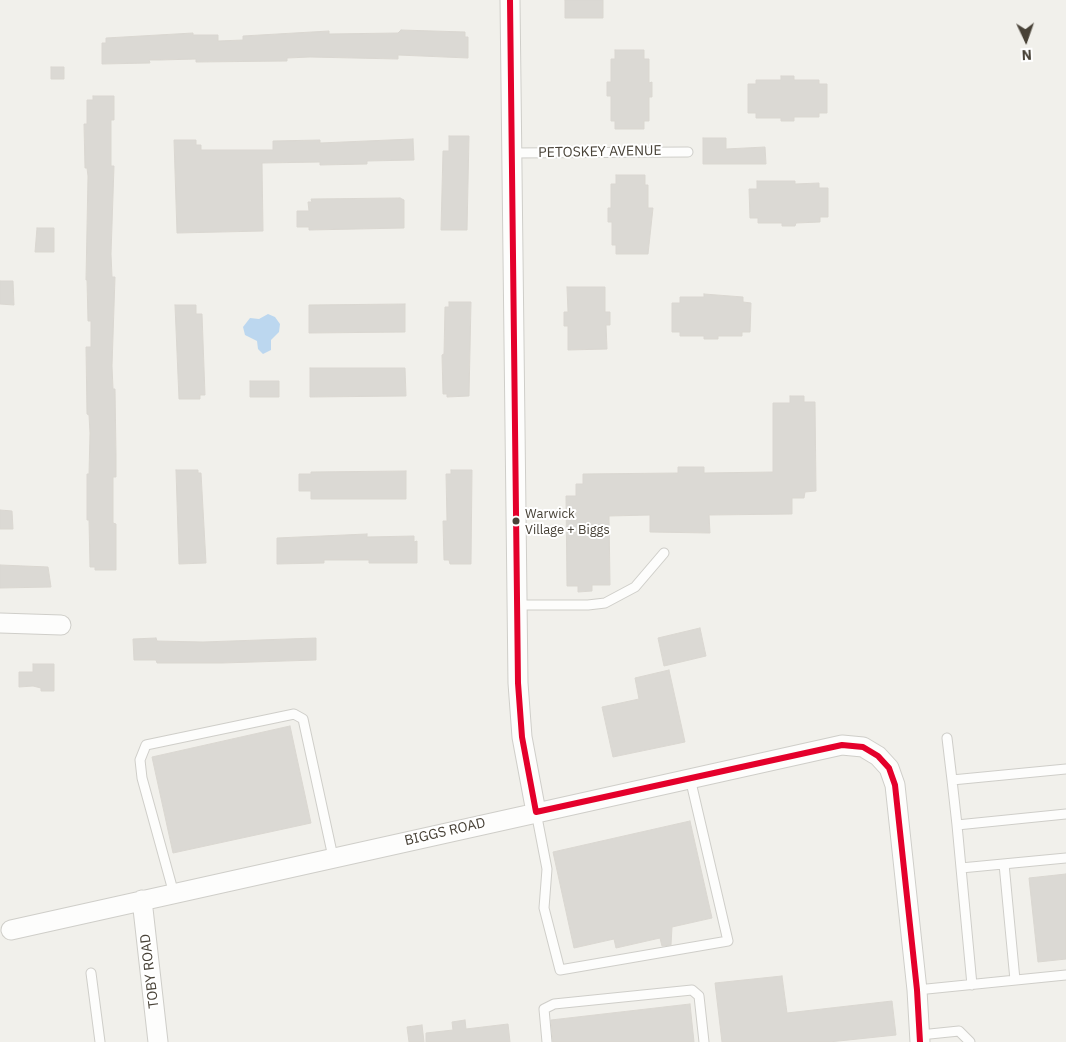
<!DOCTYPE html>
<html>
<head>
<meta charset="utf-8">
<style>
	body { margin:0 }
	#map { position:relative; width:1066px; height:1042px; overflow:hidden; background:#f1f0eb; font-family:"IBM Plex Sans",sans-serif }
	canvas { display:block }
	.north { position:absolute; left:1001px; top:15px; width:50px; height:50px; -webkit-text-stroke:4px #fff; paint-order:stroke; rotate:177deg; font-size:14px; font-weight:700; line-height:20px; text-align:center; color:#484237 }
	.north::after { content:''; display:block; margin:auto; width:18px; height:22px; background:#484237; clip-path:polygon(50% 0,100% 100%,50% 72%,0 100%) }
</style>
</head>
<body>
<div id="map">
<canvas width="1066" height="1042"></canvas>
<div class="north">N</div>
</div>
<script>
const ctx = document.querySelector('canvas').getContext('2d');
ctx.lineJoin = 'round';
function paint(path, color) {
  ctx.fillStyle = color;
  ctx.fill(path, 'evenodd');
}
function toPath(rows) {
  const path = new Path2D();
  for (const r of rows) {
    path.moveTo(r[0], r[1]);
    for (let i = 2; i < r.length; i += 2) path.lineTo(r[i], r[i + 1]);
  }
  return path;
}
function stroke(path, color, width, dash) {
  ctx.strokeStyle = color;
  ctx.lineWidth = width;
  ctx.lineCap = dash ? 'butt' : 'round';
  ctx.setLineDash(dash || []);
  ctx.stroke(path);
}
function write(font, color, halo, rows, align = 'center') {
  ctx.font = font + ' "IBM Plex Sans",sans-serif';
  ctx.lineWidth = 4;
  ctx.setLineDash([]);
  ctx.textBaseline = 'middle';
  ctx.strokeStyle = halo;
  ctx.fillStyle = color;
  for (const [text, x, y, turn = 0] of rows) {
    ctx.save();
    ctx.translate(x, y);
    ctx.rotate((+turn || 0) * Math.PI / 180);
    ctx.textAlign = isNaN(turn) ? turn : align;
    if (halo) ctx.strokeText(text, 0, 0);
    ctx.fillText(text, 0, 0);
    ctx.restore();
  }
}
const water = toPath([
	[268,314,275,317,280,324,279,332,271,340,271,350,263,354,258,349,257,341,245,335,243,327,250,318,259,319]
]);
const building = toPath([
	[565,0,603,0,603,18,565,18,565,0],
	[401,30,465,32,465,37,468,37,468,58,398,55,398,59,310,57,287,58,287,61,196,62,196,59,160,60,149,60,150,63,102,64,102,43,106,43,106,38,193,33,193,35,218,35,218,41,243,40,243,36,329,31,329,34,398,33,401,30],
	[615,50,644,50,644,59,649,59,649,83,652,82,652,97,649,97,649,121,644,121,644,129,615,129,615,121,611,121,611,96,607,96,607,82,611,82,611,59,615,59,615,50],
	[51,67,64,67,64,79,51,79,51,67],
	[781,76,794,76,794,80,819,80,819,84,827,84,827,113,819,113,819,117,794,117,794,121,781,121,781,118,756,118,756,113,748,113,748,84,756,84,756,80,781,80,781,76],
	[93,96,114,96,114,120,111,120,111,166,114,166,111,254,112,277,115,277,112,366,113,389,115,389,116,455,116,477,113,477,113,523,116,524,116,570,95,570,95,567,90,567,89,520,87,520,87,474,89,474,90,433,89,415,87,414,86,347,91,347,91,321,88,321,87,280,86,280,88,176,87,168,85,168,84,124,87,124,87,100,93,100,93,96],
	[449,136,469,136,467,230,441,230,443,151,449,151,449,136],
	[703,138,726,138,726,149,765,147,766,164,703,164,703,138],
	[413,139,414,160,367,161,367,164,320,165,320,162,262,163,263,231,177,233,174,140,196,140,196,145,201,145,201,150,273,150,273,141,320,140,320,143,413,139],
	[616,175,645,175,645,185,648,185,648,208,653,208,648,254,616,254,616,245,612,245,612,222,608,222,608,208,611,208,611,184,616,184,616,175],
	[757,181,795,181,795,184,819,183,819,188,828,188,828,217,820,217,820,222,796,223,795,226,782,226,782,223,758,223,758,218,750,218,749,189,757,189,757,181],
	[400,198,404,200,404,228,309,230,309,227,297,227,297,211,309,211,308,202,312,202,311,199,400,198],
	[37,228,54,228,54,252,35,252,37,228],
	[0,281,13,281,14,305,0,304,0,281],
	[567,287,605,287,605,312,610,312,610,325,606,325,607,349,568,350,568,326,564,326,564,312,568,312,567,287],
	[704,294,743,297,743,302,751,303,750,332,742,332,742,336,718,336,718,339,704,339,704,336,680,336,680,332,672,332,672,303,680,303,680,297,704,297,704,294],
	[449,302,471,302,469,396,447,397,447,394,443,394,442,355,444,354,445,307,449,307,449,302],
	[405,304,405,332,309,333,309,305,405,304],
	[175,305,196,305,196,314,202,314,205,395,200,395,200,399,179,399,175,305],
	[310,368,405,368,406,396,310,397,310,368],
	[250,381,279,381,279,397,250,397,250,381],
	[790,396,804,396,804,402,815,402,816,491,805,492,804,498,792,498,792,514,709,515,710,533,650,532,650,515,609,516,610,585,592,585,592,591,578,592,578,586,567,586,566,496,576,496,576,484,583,484,583,474,678,473,678,467,704,467,704,473,773,472,773,403,790,403,790,396],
	[176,470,198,470,198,473,201,473,206,563,179,564,176,470],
	[451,470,472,470,471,564,450,564,449,560,444,560,443,521,447,521,446,474,451,474,451,470],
	[406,471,406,499,311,499,311,491,299,491,299,474,311,474,311,472,406,471],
	[0,510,12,511,13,529,0,529,0,510],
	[367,534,367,537,414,536,414,542,417,541,417,563,369,563,369,560,324,560,324,563,277,564,277,538,367,534],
	[0,565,48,567,51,587,0,588,0,565],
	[700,628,706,656,664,666,658,638,700,628],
	[156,638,157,641,203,642,316,638,316,660,222,663,157,663,156,660,134,660,133,639,156,638],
	[33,664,54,664,54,691,41,691,41,688,33,686,19,687,19,672,33,672,33,664],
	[669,670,685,742,613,757,602,707,639,699,635,678,669,670],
	[290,726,311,823,173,853,152,757,290,726],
	[690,821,712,918,672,927,671,945,662,946,660,938,616,948,614,939,574,948,553,852,690,821],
	[1066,874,1066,959,1038,962,1029,878,1066,874],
	[782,976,787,1013,892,1001,896,1035,829,1042,722,1042,715,983,782,976],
	[690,1004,694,1042,553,1042,551,1020,690,1004],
	[465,1020,466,1029,508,1024,510,1042,426,1042,426,1033,453,1030,452,1022,465,1020],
	[422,1025,424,1042,409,1042,407,1027,422,1025]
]);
const service = toPath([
	[512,153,688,152],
	[517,605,588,605,605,603,635,587,664,553],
	[947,738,952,780],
	[536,812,547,869,544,908,560,970,728,941,690,778],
	[957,825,952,780,1066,769],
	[1004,864,1015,980],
	[961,868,957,825,1066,814],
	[174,894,142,778,140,760,146,745,294,714,303,719,333,857],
	[91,973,100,1042],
	[972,985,961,868,1066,858],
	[917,990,1066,975],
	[920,1035,959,1031,970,1042],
	[547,1042,544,1009,554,1004,692,990,699,996,704,1042]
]);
const minor = toPath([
	[510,0,518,683,522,737,536,812],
	[0,623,61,625],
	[142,900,158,1042],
	[11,930,842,745,863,747,878,756,889,768,895,785,917,990,920,1042]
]);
const bus1 = toPath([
	[510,0,518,683,522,737,536,812,842,745,863,747,878,756,889,768,895,785,917,990,920,1042]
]);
const markers = [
	[516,521,4.5,"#484237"]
];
const busNames = [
	["Warwick",525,514],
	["Village + Biggs",525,530]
];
const streetNames = [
	["PETOSKEY AVENUE",600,152,-1],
	["BIGGS ROAD",445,832,-13],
	["TOBY ROAD",150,971,-97]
];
paint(water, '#bcd7ef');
paint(building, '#dbd9d4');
stroke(building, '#dad7d1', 1);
stroke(service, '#cfcec9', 11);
stroke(minor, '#cfcec9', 21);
stroke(service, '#fdfdfc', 9);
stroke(minor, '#fdfdfc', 19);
stroke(bus1, '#e4002b', 6);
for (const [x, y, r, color] of markers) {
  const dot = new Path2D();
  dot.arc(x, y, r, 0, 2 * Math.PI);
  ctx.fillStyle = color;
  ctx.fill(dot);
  stroke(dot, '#fff', 2);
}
write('13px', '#484237', '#fff', busNames, 'left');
write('14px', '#484237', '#fff', streetNames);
</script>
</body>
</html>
